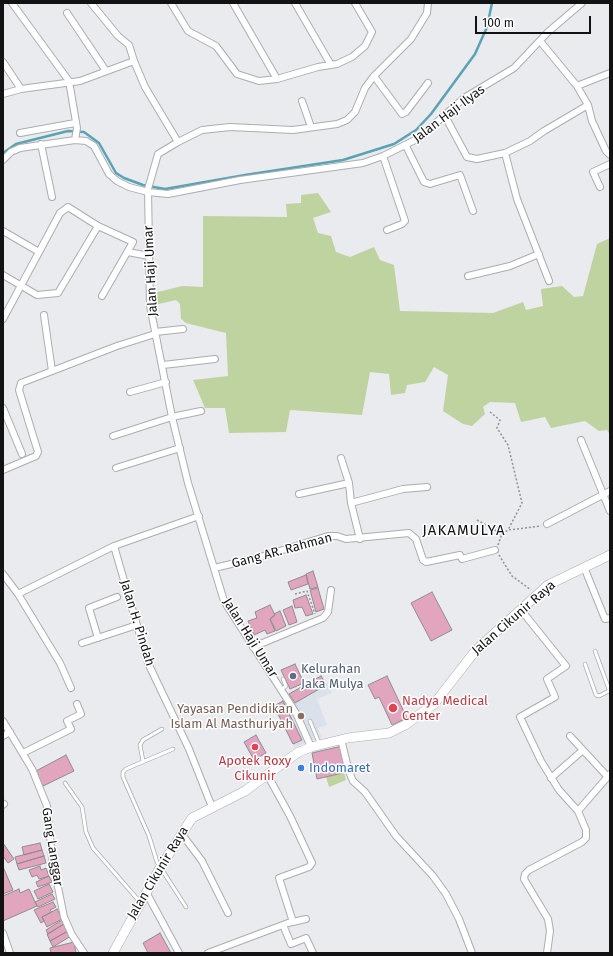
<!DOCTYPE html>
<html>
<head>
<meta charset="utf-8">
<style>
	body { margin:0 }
	#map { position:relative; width:613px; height:956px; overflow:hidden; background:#e9ebee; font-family:"Fira Sans",sans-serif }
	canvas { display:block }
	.frame { position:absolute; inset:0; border:4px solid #121213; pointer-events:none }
	.scale { position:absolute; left:475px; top:16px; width:116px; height:18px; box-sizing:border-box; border:2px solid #121213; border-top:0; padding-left:5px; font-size:12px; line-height:14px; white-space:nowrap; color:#121213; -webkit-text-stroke:3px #fff; paint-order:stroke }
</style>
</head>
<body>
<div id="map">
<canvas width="613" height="956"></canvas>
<div class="frame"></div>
<div class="scale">100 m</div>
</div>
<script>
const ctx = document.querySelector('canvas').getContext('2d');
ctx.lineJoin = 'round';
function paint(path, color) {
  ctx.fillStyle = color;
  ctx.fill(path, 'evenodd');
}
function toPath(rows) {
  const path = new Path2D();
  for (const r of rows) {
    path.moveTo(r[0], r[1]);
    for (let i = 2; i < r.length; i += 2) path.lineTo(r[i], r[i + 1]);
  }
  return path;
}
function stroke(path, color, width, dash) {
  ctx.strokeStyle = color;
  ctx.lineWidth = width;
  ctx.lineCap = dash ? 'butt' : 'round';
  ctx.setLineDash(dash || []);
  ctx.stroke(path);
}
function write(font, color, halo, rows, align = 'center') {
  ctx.font = font + ' "Fira Sans",sans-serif';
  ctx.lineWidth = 3;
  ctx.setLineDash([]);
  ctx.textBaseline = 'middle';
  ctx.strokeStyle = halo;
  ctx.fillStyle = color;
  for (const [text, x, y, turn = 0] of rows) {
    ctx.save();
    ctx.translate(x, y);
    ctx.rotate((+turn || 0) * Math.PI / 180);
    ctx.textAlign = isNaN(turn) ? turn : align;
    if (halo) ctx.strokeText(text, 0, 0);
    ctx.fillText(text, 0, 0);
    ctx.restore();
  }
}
const built = toPath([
	[322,675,332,693,317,699,327,725,318,728,322,738,307,742,295,748,273,706,290,697,289,693]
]);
const green = toPath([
	[318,193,331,212,313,218,318,233,331,236,336,252,350,257,374,247,380,260,394,265,400,311,493,313,523,302,526,310,543,306,541,289,562,286,574,297,583,296,597,244,610,238,610,435,607,430,599,431,585,421,551,428,545,417,521,422,515,403,490,402,483,407,485,414,472,426,463,424,443,411,448,375,434,367,425,382,407,385,405,393,391,395,389,374,370,372,362,415,290,410,286,432,229,433,225,408,205,408,193,380,228,376,226,333,186,323,181,319,180,304,176,300,154,305,154,293,182,286,203,287,203,216,287,217,286,204,301,203,301,195],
	[344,773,346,780,329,787,326,777]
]);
const stream = toPath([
	[3,153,16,144,68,131,84,132,99,143,116,173,124,178,143,185,165,189,245,175,343,160,394,144,416,130,431,114,475,54,487,27,492,3]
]);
const building = toPath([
	[313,571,318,587,310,589,306,574,313,571],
	[306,575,308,584,291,590,288,582,306,575],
	[318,588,324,609,316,612,310,590,318,588],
	[432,592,452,630,431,641,411,603,432,592],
	[306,595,313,614,306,616,302,607,295,608,293,600,306,595],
	[270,605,275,615,270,619,275,631,267,634,265,630,254,635,248,621,257,618,255,612,270,605],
	[292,606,297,622,289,625,283,610,292,606],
	[280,611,286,626,276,631,270,619,275,615,274,614,280,611],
	[295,664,304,683,290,689,281,670,295,664],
	[321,676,326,685,295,703,289,694,321,676],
	[387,676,407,718,392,725,379,697,375,699,368,685,387,676],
	[283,701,302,740,293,744,274,706,283,701],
	[256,735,266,753,254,760,244,742,256,735],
	[342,746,347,772,317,779,312,753,342,746],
	[66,755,74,771,41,787,34,772,66,755],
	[3,843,14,859,8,863,3,856,3,843],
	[40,843,42,850,24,855,22,847,40,843],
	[42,850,44,856,17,864,15,857,42,850],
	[44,856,46,863,19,870,17,864,44,856],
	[40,866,41,870,46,868,49,876,39,879,37,875,32,877,29,870,40,866],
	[4,869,13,890,3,894,3,870,4,869],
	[49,876,52,882,38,887,36,882,49,876],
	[49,884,53,892,38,899,34,891,49,884],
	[19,889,20,893,29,889,37,906,3,921,3,896,19,889],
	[52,894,55,899,38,907,35,902,52,894],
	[53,902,56,907,50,910,52,912,42,917,44,921,41,923,34,910,53,902],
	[57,909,62,919,47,927,42,917,57,909],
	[62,920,64,924,48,934,46,930,62,920],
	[64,924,68,931,50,941,47,934,64,924],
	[68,931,71,936,53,947,50,941,68,931],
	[160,933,171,953,148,953,143,943,160,933],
	[74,942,76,953,51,953,50,948,74,942]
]);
const path = toPath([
	[490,412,500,420,497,428,508,445,522,503,508,530],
	[477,520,502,534],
	[498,545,502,534,508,530,541,526],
	[499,555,512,576,531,590],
	[295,594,307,591,315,614]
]);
const lane = toPath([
	[595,651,610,692],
	[585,664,596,695,599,696,609,691],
	[282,689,286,686,283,679],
	[310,721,319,743],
	[173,749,126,769,123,772,123,777,149,836,157,862,186,907],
	[143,761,140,745,143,740,162,729],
	[65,783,82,807,86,832,93,848,140,902]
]);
const street = toPath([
	[12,3,69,81,77,128,75,140],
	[91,3,118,36,129,45,134,61,145,87,178,142],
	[171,3,188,31,216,46,237,74,259,81,277,79,318,67,337,64,352,57,365,46,372,32,355,3],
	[233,3,277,79],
	[295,3,331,65],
	[67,13,106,71],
	[540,41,577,86,588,105,592,121,606,151,610,155],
	[3,62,21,89],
	[374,76,402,114,406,112,428,83],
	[577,86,610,73],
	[3,94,21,89,80,81,134,61],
	[302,101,311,127],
	[445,116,467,157,477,159,505,153,530,141,544,131,588,105],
	[20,133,75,123],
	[41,144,52,197],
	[406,146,424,182,430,184,460,175,473,211],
	[505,153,517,199,549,281],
	[383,156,405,221,402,224,387,230],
	[3,160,11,152,20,148,75,140,86,141,94,146,109,174,117,181,129,187,148,192,168,194,240,180,363,163,383,156,419,138,464,98,514,68,548,32,582,3],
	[600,187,593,172,610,164],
	[3,231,39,252],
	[128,252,149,256],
	[3,275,37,295,58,293,98,226],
	[468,276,510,266,539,254],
	[44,315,52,371],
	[3,319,60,213,68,207,98,226,133,242,102,296],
	[155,332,183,329],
	[163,365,215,359],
	[130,392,166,382],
	[3,408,22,454],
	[113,436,172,417,201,411],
	[581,440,610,511],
	[341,458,349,483,351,503],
	[116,468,180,448],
	[3,470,36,456,38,452,19,390,21,383,117,346,155,334],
	[299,494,349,483],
	[547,524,610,491],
	[360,539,351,503,403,489,427,487],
	[114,546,148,663,189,749,212,807],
	[584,567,605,619,610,618],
	[214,568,257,558,328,536,337,536,346,539,409,533,416,539,423,560,426,562,460,555,462,559,495,550],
	[3,574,18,594,60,663,71,688],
	[18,594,114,546,199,516],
	[521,610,566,666,547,679,555,697,520,717,541,761,559,790,578,811,586,830,586,838,582,842,529,870,525,874,524,879,548,919,550,931,547,953],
	[98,638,89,608,117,597],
	[82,643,137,625],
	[253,647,323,618,328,612,331,590],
	[3,721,32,769,47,806,52,857,64,917,72,935,84,953],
	[3,736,10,732],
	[570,736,607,776],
	[341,739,349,772,353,781,365,792,396,836,433,876,446,894,459,919,472,953],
	[311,747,296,713,224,601,188,483,172,417,150,306,148,189,158,154,178,142,202,130,230,127,293,130,337,124,347,120,355,112,365,88,374,76,411,39,427,13,428,3],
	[23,753,71,729,67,721,81,714,77,704],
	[268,776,290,816,312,863,309,867,279,878,293,922],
	[551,778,583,750],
	[3,805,4,804],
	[578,811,610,774],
	[181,833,202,861,228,913],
	[146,892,179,953],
	[283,925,291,944,306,938,313,953],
	[3,933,10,953],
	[208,953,288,923,306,919]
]);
const secondary = toPath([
	[113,953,160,868,192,818,245,791,297,753,311,747,348,738,389,733,405,725,434,704,476,650,548,585,610,555]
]);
const markers = [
	[293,676,4,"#5c6f8a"],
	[393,708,5,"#e0444e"],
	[301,716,4,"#8d6e63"],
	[255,747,4,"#e0444e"],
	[301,768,4,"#3f7fe0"]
];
const streetNames = [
	["Jalan Haji Ilyas",449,114,-37],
	["Jalan Haji Umar",151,271,-93],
	["Gang AR. Rahman",282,551,-15],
	["Jalan Cikunir Raya",514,618,-41],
	["Jalan H. Pindah",137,623,73],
	["Jalan Haji Umar",250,638,58],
	["Gang Langgar",52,847,81],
	["Jalan Cikunir Raya",158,873,-59]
];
const serviceNames = [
	["Kelurahan",301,669],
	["Jaka Mulya",301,684]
];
const healthNames = [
	["Nadya Medical",402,701],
	["Center",402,716],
	["Apotek Roxy",255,761,"center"],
	["Cikunir",255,776,"center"]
];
const educationNames = [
	["Yayasan Pendidikan",293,709],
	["Islam Al Masthuriyah",293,724]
];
const shopNames = [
	["Indomaret",309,768]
];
const quarterNames = [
	["JAKAMULYA",464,531]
];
paint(built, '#dae1eb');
paint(green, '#bed39f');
stroke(stream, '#59a3b3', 2.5);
paint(building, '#e1a5be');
stroke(building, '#908c8e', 1);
stroke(lane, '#abadb0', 4.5);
stroke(street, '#abadb0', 8);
stroke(secondary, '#abadb0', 10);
stroke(path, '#909193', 1.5, [2, 2]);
stroke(lane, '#fff', 3);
stroke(street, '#fff', 6);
stroke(secondary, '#fff', 9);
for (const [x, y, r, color] of markers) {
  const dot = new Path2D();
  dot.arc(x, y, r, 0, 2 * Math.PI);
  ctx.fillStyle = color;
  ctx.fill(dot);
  stroke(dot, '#fff', 1.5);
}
write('13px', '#121213', '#fff', streetNames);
write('13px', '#4e5e75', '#fff', serviceNames, 'left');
write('13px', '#be3a42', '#fff', healthNames, 'left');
write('13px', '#785e54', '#fff', educationNames, 'right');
write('13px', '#366cbe', '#fff', shopNames, 'left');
ctx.letterSpacing = '1px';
write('15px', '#121213', '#fff', quarterNames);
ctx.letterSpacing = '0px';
</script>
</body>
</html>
